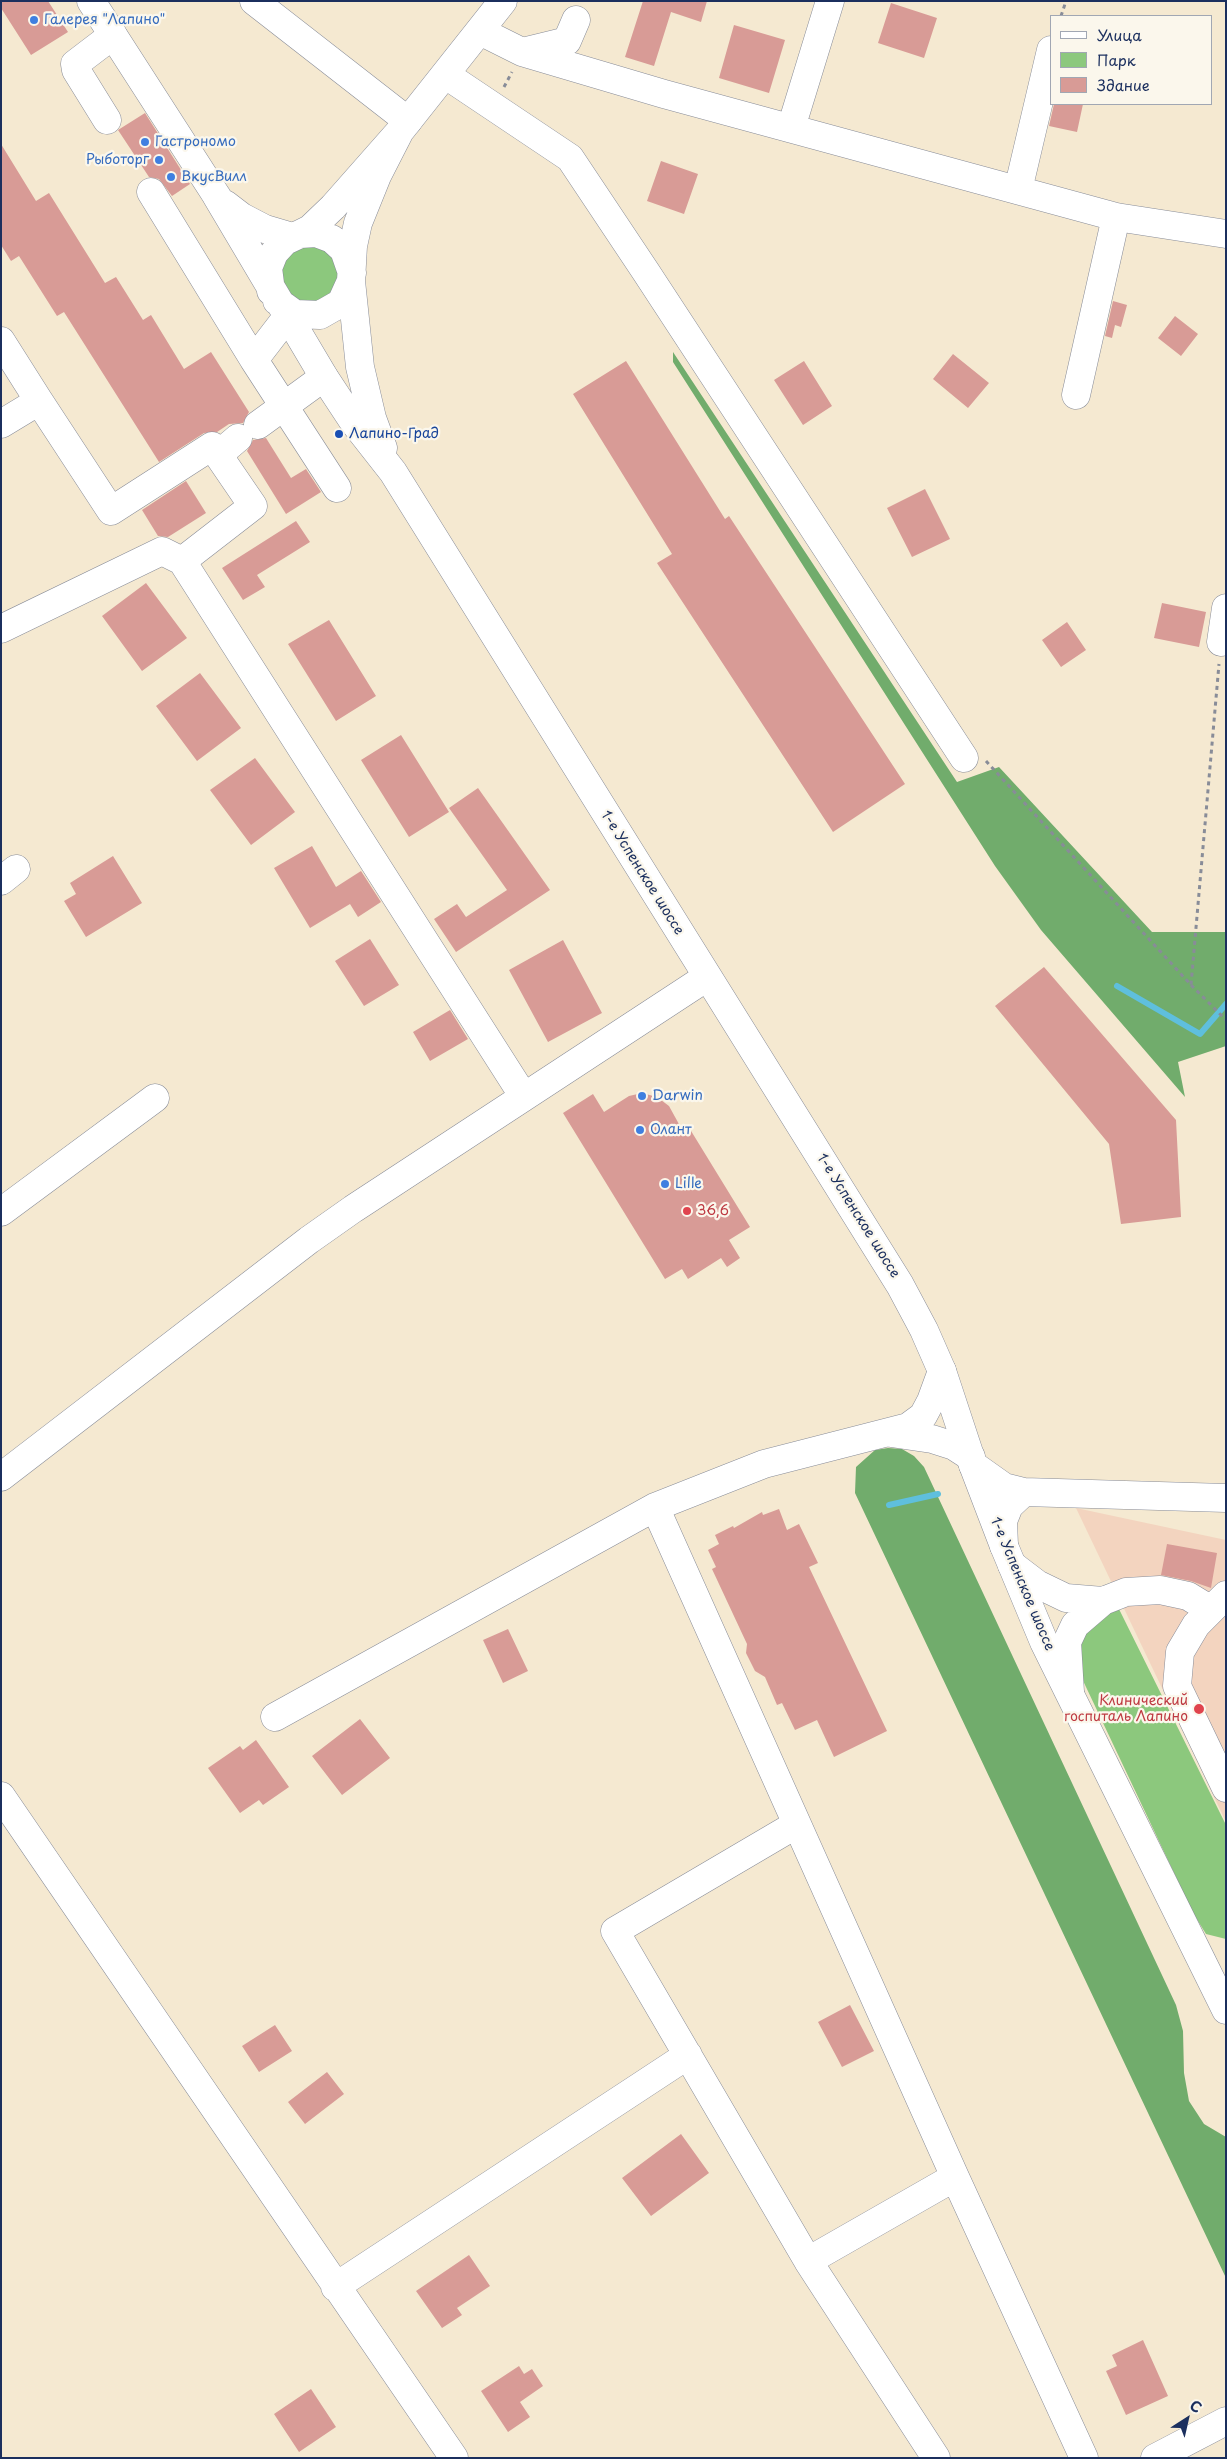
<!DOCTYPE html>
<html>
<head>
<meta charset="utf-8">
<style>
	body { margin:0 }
	#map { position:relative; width:1227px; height:2459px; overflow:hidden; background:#f5e9d1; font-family:"Playpen Sans",sans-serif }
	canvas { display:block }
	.frame { position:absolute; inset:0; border:2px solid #1b2f5e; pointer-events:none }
	.legend { position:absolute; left:1050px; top:15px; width:162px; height:90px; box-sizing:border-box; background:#fbf7ec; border:1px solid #a1a7b3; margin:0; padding:6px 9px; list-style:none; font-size:15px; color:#1b2f5e }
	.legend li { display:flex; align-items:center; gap:10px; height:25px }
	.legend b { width:25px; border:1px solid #a1a7b3 }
	.north { position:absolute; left:1162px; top:2394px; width:50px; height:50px; -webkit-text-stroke:4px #fbf7ec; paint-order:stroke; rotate:35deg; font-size:14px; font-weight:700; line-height:20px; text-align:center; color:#1b2f5e }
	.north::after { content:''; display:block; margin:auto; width:18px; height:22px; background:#1b2f5e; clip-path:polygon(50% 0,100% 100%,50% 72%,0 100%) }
</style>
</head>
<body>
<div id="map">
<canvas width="1227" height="2459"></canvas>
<div class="frame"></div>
<ul class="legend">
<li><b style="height:6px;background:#fff"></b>Улица</li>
<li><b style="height:14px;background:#8cc87d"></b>Парк</li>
<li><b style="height:14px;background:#d89b96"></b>Здание</li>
</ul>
<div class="north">С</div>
</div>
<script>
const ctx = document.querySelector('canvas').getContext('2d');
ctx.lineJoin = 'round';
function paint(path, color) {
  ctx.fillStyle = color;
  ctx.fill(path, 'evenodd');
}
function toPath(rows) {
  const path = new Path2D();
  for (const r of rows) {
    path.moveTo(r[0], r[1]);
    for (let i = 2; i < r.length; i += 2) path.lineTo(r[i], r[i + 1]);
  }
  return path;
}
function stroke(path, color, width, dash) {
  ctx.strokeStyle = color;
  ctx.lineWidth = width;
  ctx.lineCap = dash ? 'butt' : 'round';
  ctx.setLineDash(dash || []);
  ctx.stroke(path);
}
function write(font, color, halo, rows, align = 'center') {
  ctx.font = font + ' "Playpen Sans",sans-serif';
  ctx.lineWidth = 4.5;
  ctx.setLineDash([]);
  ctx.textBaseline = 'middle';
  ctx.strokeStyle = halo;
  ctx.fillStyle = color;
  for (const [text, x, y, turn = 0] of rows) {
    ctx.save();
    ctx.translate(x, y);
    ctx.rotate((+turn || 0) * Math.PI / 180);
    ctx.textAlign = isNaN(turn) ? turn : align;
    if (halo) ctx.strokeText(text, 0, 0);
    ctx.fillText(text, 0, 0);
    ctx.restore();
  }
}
const built = toPath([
	[1076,1508,1226,1540,1226,1822,1118,1596]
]);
const green = toPath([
	[315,242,340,261,338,292,305,307,278,282,281,257],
	[1117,1605,1226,1825,1226,1939,1206,1934,1193,1913,1077,1668,1080,1636]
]);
const forest = toPath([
	[673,352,957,782,999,767,1152,932,1226,932,1226,1046,1178,1062,1185,1097,1041,930,995,866,673,362],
	[888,1448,902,1449,914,1456,924,1467,1176,2005,1183,2031,1184,2073,1189,2101,1204,2124,1226,2137,1226,2278,855,1493,856,1467,875,1450]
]);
const stream = toPath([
	[1117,986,1200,1034,1226,1004],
	[889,1505,938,1494]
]);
const building = toPath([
	[1,1,48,1,68,32,31,55,1,8],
	[643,1,707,1,701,22,671,12,654,66,625,57],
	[891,3,937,18,924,58,878,43],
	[734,25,785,40,769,93,719,78],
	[1054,104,1083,104,1077,132,1049,126],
	[145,113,190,184,172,196,159,179,149,177,118,130],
	[1,144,36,201,49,193,105,283,116,277,143,320,151,315,184,369,211,352,249,412,243,423,229,424,217,432,204,433,159,462,64,312,57,316,19,256,11,261,1,245],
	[661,161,698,174,684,214,647,201],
	[1113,301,1127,305,1121,327,1115,325,1112,338,1105,336],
	[1175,316,1198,334,1181,356,1158,338],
	[953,354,989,383,968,408,933,379],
	[626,361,725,519,729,516,905,784,833,832,657,563,672,554,573,394],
	[804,361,832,406,803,425,774,380],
	[266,438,291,478,306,469,321,492,286,514,247,451,253,440],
	[186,481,206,513,168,537,158,536,142,510],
	[925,489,950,539,912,557,887,508],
	[296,521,310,542,257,575,265,587,243,600,222,568],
	[146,583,187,638,142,671,102,616],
	[1162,603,1206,612,1199,647,1154,638],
	[329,620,376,696,336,721,288,644],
	[1067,622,1086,650,1061,667,1042,640],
	[200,673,241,728,197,761,156,706],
	[401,735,449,812,409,837,361,760],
	[255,758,295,812,251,845,210,790],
	[478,788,550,890,456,952,434,919,457,904,466,917,507,890,449,808],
	[312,846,336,887,361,871,381,902,358,917,350,904,310,928,274,868],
	[113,856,142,903,86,937,64,901,76,894,70,883],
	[370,939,399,985,364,1006,335,961],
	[563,940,602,1013,548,1042,509,970],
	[1044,967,1176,1120,1181,1217,1121,1224,1109,1144,995,1006],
	[450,1010,468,1039,430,1061,413,1032],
	[642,1093,657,1097,669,1106,680,1126,688,1126,750,1227,729,1240,740,1258,727,1267,721,1258,688,1279,682,1269,665,1279,563,1113,593,1094,604,1112,629,1096],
	[779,1509,787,1530,799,1524,818,1563,809,1567,887,1731,834,1757,817,1720,795,1730,782,1703,777,1705,765,1677,755,1671,746,1653,747,1644,712,1569,716,1567,708,1550,719,1544,715,1535,733,1526,734,1528,762,1512,763,1515],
	[1167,1544,1217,1553,1211,1588,1191,1581,1161,1575],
	[508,1629,528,1671,503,1683,483,1640],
	[360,1719,390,1758,342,1795,312,1756],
	[256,1740,289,1787,263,1805,259,1800,240,1813,208,1768,240,1746,243,1750],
	[850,2005,874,2051,842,2067,818,2022],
	[275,2025,292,2051,259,2072,242,2046],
	[327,2072,344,2094,305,2124,288,2102],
	[681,2134,709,2173,651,2216,622,2178],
	[469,2255,490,2286,457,2308,462,2315,442,2328,416,2291],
	[1143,2340,1168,2396,1126,2415,1106,2371,1117,2366,1112,2355],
	[519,2366,524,2374,532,2369,543,2386,520,2402,530,2417,508,2432,481,2391],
	[311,2389,336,2427,299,2452,274,2414]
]);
const path = toPath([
	[1061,16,1066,1],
	[504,87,512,72],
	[986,761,1191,985,1219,664],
	[1191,985,1226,1020]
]);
const minor = toPath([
	[254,1,408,121],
	[480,31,522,52,664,94,1116,217,1226,234],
	[522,52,567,41,576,20],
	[446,75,570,158,646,272,964,758],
	[107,120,76,70,75,64,113,35],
	[791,128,830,1],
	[1018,190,1051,50],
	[151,192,254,360,337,488],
	[1,341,39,401,1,424],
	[254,360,287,317],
	[1076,395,1116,217],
	[39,401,111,511,212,446,253,506,182,561,524,1097],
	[258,425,324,377],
	[218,455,238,438],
	[1,629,162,551,182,561],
	[1221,642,1226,608],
	[1,881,16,869],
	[1,1212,155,1098],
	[891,1433,932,1439,954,1446,971,1457],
	[973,1465,1004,1487,1024,1492,1226,1498],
	[1,1477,309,1240,353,1209,707,977],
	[655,1507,955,2177,1084,2458],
	[1004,1546,1003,1521,1009,1506,1024,1492],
	[1012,1565,1037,1584,1066,1598,1103,1601],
	[1226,1595,1196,1625,1180,1652,1177,1686,1226,1788],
	[1070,1692,1067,1642,1075,1625,1103,1601,1126,1592,1160,1590,1188,1596,1211,1610],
	[275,1717,655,1507,764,1464,908,1427,923,1416,931,1401,942,1371],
	[1,1796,454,2458],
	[797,1824,615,1931,808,2261,955,2177],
	[808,2261,936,2458],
	[335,2287,688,2055],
	[1155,2458,1226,2421]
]);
const major = toPath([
	[91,1,216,195,324,377,353,421,393,472,900,1285,924,1330,942,1371,973,1465,1004,1546,1044,1642,1226,2010],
	[225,204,242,217,265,229,292,237],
	[300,234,310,229,333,207,400,131,503,1],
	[271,291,268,268,274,253,285,241,300,234,316,233,332,239,344,250,352,273],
	[277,301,295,314,320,315,341,303,351,281],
	[383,448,372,418,360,367,351,281,353,246,358,223,377,176,400,131]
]);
const markers = [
	[34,20,5,"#3f7fe0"],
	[145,142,5,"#3f7fe0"],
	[159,160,5,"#3f7fe0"],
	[171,177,5,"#3f7fe0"],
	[339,434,5,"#1a4fb4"],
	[642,1096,5,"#3f7fe0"],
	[640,1130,5,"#3f7fe0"],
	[665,1184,5,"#3f7fe0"],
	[687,1211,5,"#e0444e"],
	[1199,1709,6,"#e0444e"]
];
const shopNames = [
	["Галерея \"Лапино\"",44,20],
	["Гастрономо",155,142],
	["Рыботорг",149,160,"right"],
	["ВкусВилл",181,177],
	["Darwin",652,1096],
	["Олант",650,1130],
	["Lille",675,1184]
];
const transitNames = [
	["Лапино-Град",349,434]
];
const streetNames = [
	["1-е Успенское шоссе",642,873,58],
	["1-е Успенское шоссе",858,1216,58],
	["1-е Успенское шоссе",1022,1584,67]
];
const healthNames = [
	["36,6",697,1211],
	["Клинический",1188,1701,"right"],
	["госпиталь Лапино",1188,1717,"right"]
];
paint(built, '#f3d4bf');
paint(green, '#8cc87d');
paint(forest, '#71ac6c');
stroke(stream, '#5fbfdd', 6);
paint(building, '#d89b96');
stroke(minor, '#888c98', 29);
stroke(major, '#888c98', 29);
stroke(path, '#888c98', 3, [4, 4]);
stroke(minor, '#fff', 28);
stroke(major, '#fff', 28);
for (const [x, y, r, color] of markers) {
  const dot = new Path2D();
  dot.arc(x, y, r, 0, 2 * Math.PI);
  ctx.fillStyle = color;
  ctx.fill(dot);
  stroke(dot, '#fbf7ec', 2);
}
write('14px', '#366cbe', '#fbf7ec', shopNames, 'left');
write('14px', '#164399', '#fbf7ec', transitNames, 'left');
write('14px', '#1b2f5e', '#fbf7ec', streetNames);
write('14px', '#be3a42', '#fbf7ec', healthNames, 'left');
</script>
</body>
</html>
